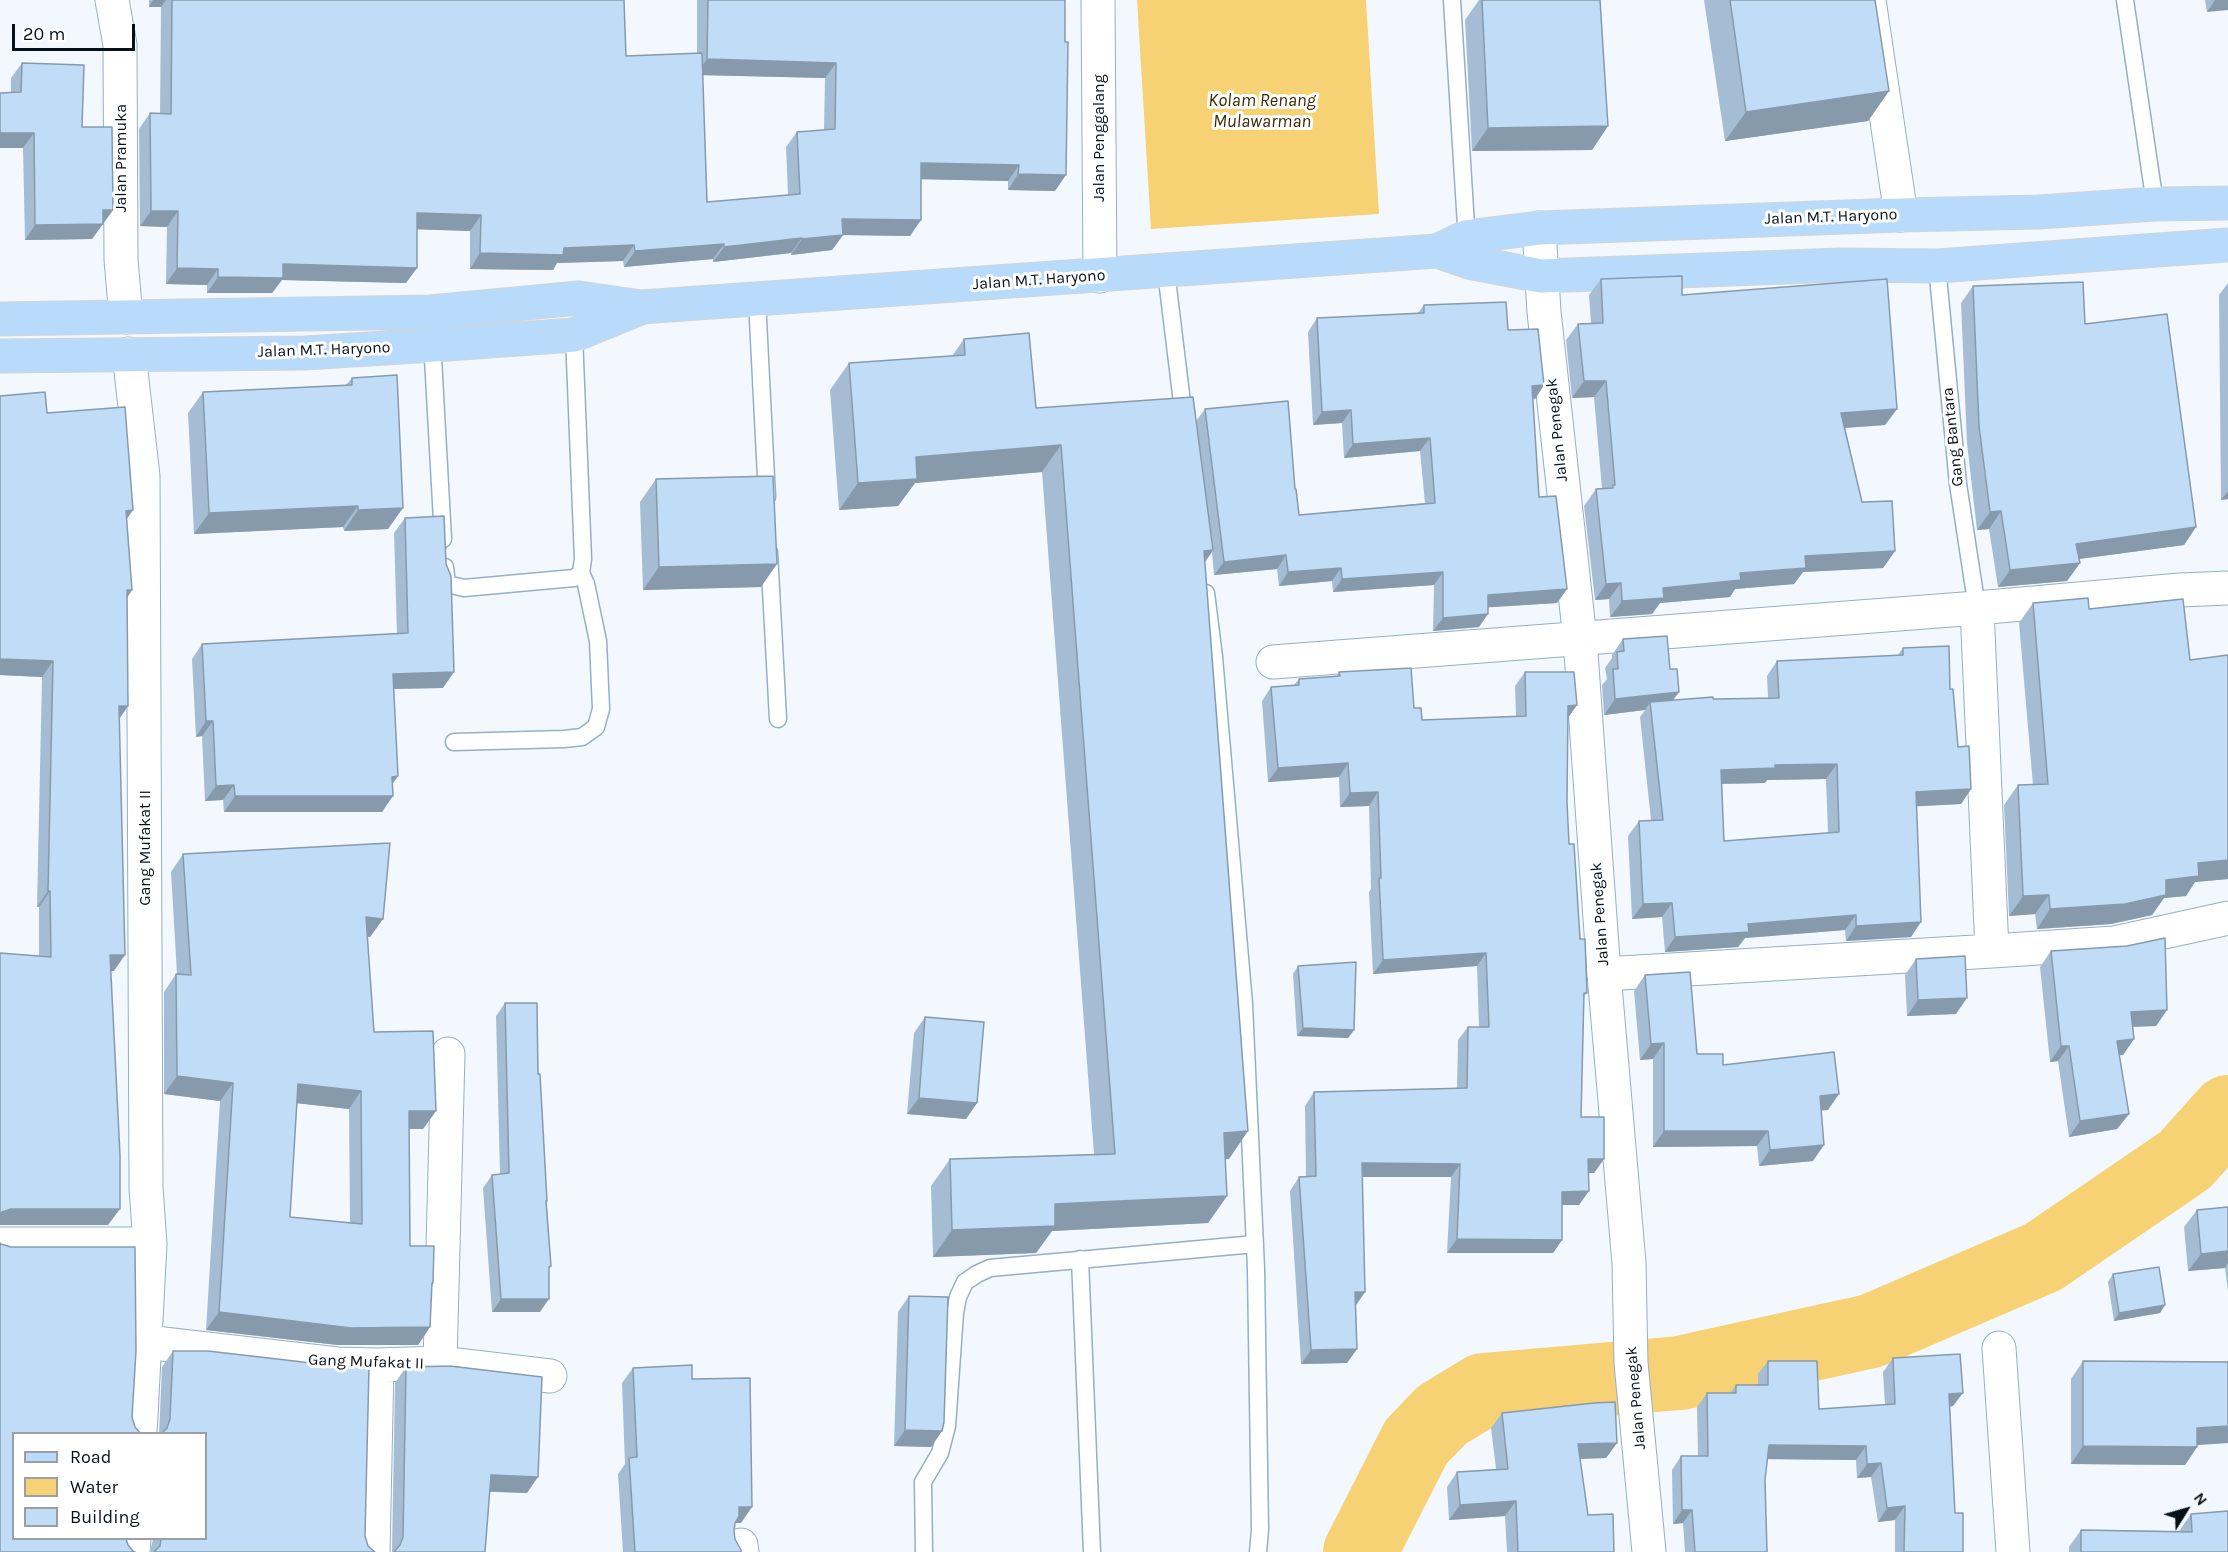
<!DOCTYPE html>
<html>
<head>
<meta charset="utf-8">
<style>
	body { margin:0 }
	#map { position:relative; width:2228px; height:1552px; overflow:hidden; background:#f3f8fe; font-family:Karla,sans-serif }
	canvas { display:block }
	.legend { position:absolute; left:12px; top:1432px; width:195px; height:108px; box-sizing:border-box; background:#fff; border:2px solid #9b9fa3; margin:0; padding:8px 10px; list-style:none; font-size:18px; color:#061018 }
	.legend li { display:flex; align-items:center; gap:12px; height:30px }
	.legend b { width:30px; border:2px solid #9b9fa3 }
	.north { position:absolute; left:2156px; top:1480px; width:60px; height:60px; -webkit-text-stroke:4px #fff; paint-order:stroke; rotate:53deg; font-size:16px; font-weight:700; line-height:24px; text-align:center; color:#061018 }
	.north::after { content:''; display:block; margin:auto; width:21px; height:27px; background:#061018; clip-path:polygon(50% 0,100% 100%,50% 72%,0 100%) }
	.scale { position:absolute; left:12px; top:24px; width:123px; height:27px; box-sizing:border-box; border:3px solid #061018; border-top:0; padding-left:8px; font-size:18px; line-height:21px; white-space:nowrap; color:#061018; -webkit-text-stroke:4px #fff; paint-order:stroke }
</style>
</head>
<body>
<div id="map">
<canvas width="2228" height="1552"></canvas>
<ul class="legend">
<li><b style="height:8px;background:#b8dbfc"></b>Road</li>
<li><b style="height:16px;background:#f6d274"></b>Water</li>
<li><b style="height:16px;background:#c0dcf6"></b>Building</li>
</ul>
<div class="north">N</div>
<div class="scale">20 m</div>
</div>
<script>
const ctx = document.querySelector('canvas').getContext('2d');
ctx.lineJoin = 'round';
function paint(path, color) {
  ctx.fillStyle = color;
  ctx.fill(path, 'evenodd');
}
function toPath(rows) {
  const path = new Path2D();
  for (const r of rows) {
    path.moveTo(r[0], r[1]);
    for (let i = 2; i < r.length; i += 2) path.lineTo(r[i], r[i + 1]);
  }
  return path;
}
function stroke(path, color, width, dash) {
  ctx.strokeStyle = color;
  ctx.lineWidth = width;
  ctx.lineCap = dash ? 'butt' : 'round';
  ctx.setLineDash(dash || []);
  ctx.stroke(path);
}
function write(font, color, halo, rows, align = 'center') {
  ctx.font = font + ' Karla,sans-serif';
  ctx.lineWidth = 6;
  ctx.setLineDash([]);
  ctx.textBaseline = 'middle';
  ctx.strokeStyle = halo;
  ctx.fillStyle = color;
  for (const [text, x, y, turn = 0] of rows) {
    ctx.save();
    ctx.translate(x, y);
    ctx.rotate((+turn || 0) * Math.PI / 180);
    ctx.textAlign = isNaN(turn) ? turn : align;
    if (halo) ctx.strokeText(text, 0, 0);
    ctx.fillText(text, 0, 0);
    ctx.restore();
  }
}
const water = toPath([
	[1137,0,1366,0,1379,214,1151,229]
]);
const river = toPath([
	[1360,1552,1416,1442,1442,1415,1483,1390,1680,1373,1871,1331,2043,1257,2185,1160,2228,1112]
]);
const lane = toPath([
	[1452,0,1467,242],
	[2125,0,2155,204],
	[1937,266,1958,484,1977,608],
	[1166,271,1184,419],
	[757,300,767,497],
	[432,340,443,539],
	[769,552,778,719],
	[445,567,447,584,464,588,574,578,581,573,583,559,574,335],
	[1206,593,1214,657,1244,1004,1256,1269,1260,1530,1258,1552],
	[454,742,564,739,582,737,596,727,601,709,598,641,586,584,581,573],
	[1080,1259,1092,1552],
	[924,1552,923,1482,940,1453,947,1426,955,1313,958,1297,965,1282,977,1274,990,1268,1255,1244]
]);
const street = toPath([
	[112,0,120,45,121,260,126,317],
	[1098,0,1100,276],
	[1869,0,1901,215],
	[129,354,143,476,146,1188,150,1244,140,1434],
	[1977,608,1992,951,2114,943,2228,918],
	[1273,662,1977,608,2180,590,2228,588],
	[1604,974,1992,951],
	[0,1244,150,1244],
	[146,1342,337,1364,377,1365,440,1363,550,1376],
	[1999,1348,2013,1552],
	[440,1363,448,1054],
	[741,1545,742,1552],
	[133,1552,134,1538],
	[373,1552,377,1365]
]);
const secondary = toPath([
	[1539,228,1544,312,1580,639,1604,974,1629,1263,1631,1363,1649,1552]
]);
const primary = toPath([
	[1437,251,1466,237,1539,228,1901,215,2039,212,2155,204,2228,203],
	[0,319,430,312,579,298,641,307,1437,251,1469,262,1541,276,1841,265,1937,266,2228,245],
	[0,356,305,353,433,345,574,335,640,308]
]);
const wall = toPath([
	[149,0,624,0,626,56,697,53,697,0,1065,0,1055,191,1008,190,1008,181,921,179,910,236,843,235,832,250,791,255,791,253,713,262,713,259,624,267,623,261,557,263,553,270,470,269,470,231,417,229,406,283,282,280,272,293,207,293,207,285,166,284,167,227,140,226,139,129,150,113,160,114,161,7,149,7],
	[702,75,825,78,824,130,797,132,786,147,788,195,707,202],
	[1479,0,1600,0,1608,126,1592,150,1472,151,1465,20],
	[1704,0,1875,0,1889,91,1868,121,1725,141],
	[2205,0,2228,0,2207,12],
	[22,63,82,127,113,210,92,239,25,240,23,148,11,92,11,78],
	[1601,279,1682,295,1897,409,1885,425,1845,428,1862,502,1895,551,1883,568,1803,572,1794,584,1735,589,1730,597,1660,603,1652,614,1610,617,1609,599,1595,600,1584,506,1596,489,1602,489,1594,397,1572,398,1566,340,1578,324,1591,323,1589,295],
	[2228,283,2228,499,2221,500,2219,295],
	[1973,286,2085,324,2196,527,2184,545,2079,559,2080,563,2067,581,1998,587,1989,529,1977,530,1967,443,1961,303],
	[1424,305,1508,330,1544,385,1535,399,1532,399,1539,497,1567,589,1557,603,1488,607,1479,627,1433,631,1434,585,1333,592,1332,581,1279,586,1277,569,1214,575,1212,552,1205,562,1229,1159,1225,1159,1227,1196,1208,1223,1052,1231,1036,1253,933,1257,931,1186,950,1159,1094,1154,1042,472,915,483,898,506,839,510,830,390,849,363,952,356,964,339,1036,408,1196,421,1205,409,1295,489,1299,515,1425,503,1420,451,1344,458,1342,423,1313,425,1308,332,1317,318,1418,313],
	[352,378,388,529,344,531,343,527,194,534,188,413,203,392,346,385],
	[0,396,47,413,127,519,132,590,127,598,128,706,120,718,114,971,111,971,108,1225,0,1225,0,953,39,956,39,907,37,907,42,677,0,675],
	[656,479,761,587,643,590,640,502],
	[405,518,443,688,394,689,392,784,382,812,224,812,223,800,205,801,202,736,196,737,192,659,202,644,397,634,394,533],
	[2033,603,2089,609,2190,660,2228,655,2228,879,2195,882,2186,896,2164,898,2152,915,2111,924,2037,929,2035,914,2009,916,2004,805,2018,785,2033,785,2019,623],
	[1623,639,1670,669,1679,692,1673,700,1768,698,1767,676,1777,661,1898,655,1903,648,1950,689,1958,747,1971,789,1961,804,1916,806,1911,937,1846,941,1845,930,1745,938,1738,947,1665,952,1662,917,1632,919,1628,836,1639,821,1651,820,1640,717,1645,710,1604,715,1602,685,1607,679,1605,668,1612,658,1612,655],
	[1826,779,1828,833,1724,841,1722,784,1765,783,1767,780],
	[1339,672,1414,708,1422,720,1516,716,1515,686,1525,672,1577,705,1568,718,1567,802,1569,844,1580,939,1587,993,1584,996,1581,1117,1604,1159,1594,1173,1588,1173,1579,1205,1562,1205,1562,1240,1553,1253,1447,1253,1451,1177,1362,1177,1365,1292,1356,1305,1357,1349,1347,1363,1301,1364,1290,1191,1299,1177,1306,1177,1305,1106,1314,1092,1457,1088,1458,1040,1468,1027,1479,1027,1477,966,1373,974,1369,892,1371,889,1369,806,1340,807,1339,777,1268,782,1262,701,1271,687,1294,685,1299,679,1337,676],
	[183,854,383,919,370,937,367,936,374,1032,436,1111,423,1129,409,1129,410,1246,433,1283,432,1286,430,1327,418,1345,338,1345,206,1330,220,1101,164,1094,164,992,176,974,177,974,171,872],
	[297,1103,349,1109,350,1223,290,1217],
	[2051,951,2167,1010,2156,1026,2133,1027,2134,1039,2123,1055,2119,1055,2129,1114,2117,1129,2069,1137,2058,1061,2050,1062,2040,967],
	[1916,959,1956,1014,1907,1016,1905,975],
	[1298,966,1354,1030,1348,1038,1297,1036,1293,974],
	[1645,975,1697,1054,1828,1110,1821,1110,1813,1161,1759,1166,1757,1146,1653,1147,1653,1059,1640,1060,1634,991],
	[505,1003,538,1074,551,1266,549,1269,540,1312,492,1312,483,1188,492,1175,500,1174,496,1016],
	[925,1017,977,1103,966,1119,907,1114,914,1033],
	[2228,1207,2228,1291,2225,1268,2188,1271,2184,1227,2197,1210],
	[2113,1274,2160,1313,2114,1321,2108,1282],
	[909,1296,942,1431,931,1447,894,1446,898,1312],
	[173,1351,365,1536,368,1546,375,1552,150,1552,153,1539,206,1539,206,1434,159,1434,162,1367],
	[1893,1358,1953,1406,1950,1407,1955,1513,1963,1552,1895,1552,1895,1520,1878,1522,1871,1477,1857,1478,1856,1460,1767,1459,1765,1480,1767,1552,1685,1552,1683,1523,1673,1524,1672,1470,1681,1456,1698,1456,1697,1407,1707,1393,1730,1393,1736,1385,1758,1385,1758,1374,1768,1361,1819,1409,1885,1405,1883,1372],
	[2083,1361,2197,1445,2197,1447,2185,1465,2071,1464,2071,1379],
	[406,1367,527,1493,490,1492,485,1552,392,1552,395,1383],
	[633,1368,692,1379,741,1523,735,1523,734,1531,735,1539,741,1552,623,1552,618,1474,625,1464,622,1383],
	[1502,1413,1617,1443,1606,1458,1580,1459,1588,1515,1614,1552,1507,1552,1505,1516,1449,1520,1447,1487,1457,1472,1496,1469,1491,1428],
	[2191,1514,2228,1552,2069,1552,2069,1547,2081,1530,2179,1531]
]);
const shadedWall = toPath([
	[153,0,166,0,161,7,149,7],
	[2215,0,2228,0,2228,10,2207,12],
	[707,59,836,63,825,78,696,75],
	[1889,91,1868,121,1725,141,1746,112],
	[1608,126,1592,150,1472,151,1488,128],
	[0,133,34,133,23,148,0,148],
	[921,163,1019,165,1008,181,910,179],
	[1018,174,1066,175,1055,191,1008,190],
	[103,210,113,210,92,239,25,240,35,225],
	[151,211,178,211,167,227,140,226],
	[417,213,481,215,470,231,406,229],
	[842,219,921,220,910,236,843,235,832,250,791,255,802,239],
	[802,238,791,253,713,262,724,247],
	[724,244,713,259,624,267,635,251],
	[634,245,623,261,557,263,553,270,470,269,480,253,564,248],
	[283,264,417,268,406,283,282,280,272,293,207,293,218,277],
	[177,268,218,269,207,285,166,284],
	[1584,381,1606,381,1594,397,1572,398],
	[1544,385,1535,399,1522,399,1532,386],
	[1897,409,1885,425,1829,429,1841,413],
	[1351,410,1342,423,1313,425,1322,412],
	[1430,438,1420,451,1344,458,1353,444],
	[1061,445,1042,472,915,483,898,506,839,510,858,483,916,457],
	[2228,491,2228,499,2221,500],
	[358,506,343,527,194,534,209,513],
	[403,508,388,529,344,531,358,510],
	[133,510,122,526,126,511],
	[2001,511,1989,529,1977,530,1990,512],
	[2196,527,2184,545,2064,561,2076,544],
	[1213,550,1194,578,1204,551],
	[1895,551,1883,568,1803,572,1794,584,1735,589,1730,597,1660,603,1652,614,1610,617,1622,601,1663,588,1740,573,1805,556],
	[1286,555,1277,569,1214,575,1224,562],
	[2080,563,2067,581,1998,587,2010,570],
	[777,564,761,587,643,590,659,567],
	[1341,568,1332,581,1279,586,1288,572],
	[1443,572,1434,585,1333,592,1342,579],
	[1621,583,1609,599,1595,600,1606,584],
	[1567,589,1557,603,1479,608,1488,595],
	[127,590,132,590,121,606],
	[1488,614,1479,627,1433,631,1443,618],
	[0,659,53,661,42,677,0,675],
	[454,672,443,688,382,689,393,674],
	[1679,692,1668,707,1650,702,1645,710,1604,715,1615,699],
	[1577,705,1567,719,1568,706],
	[119,706,128,706,117,722],
	[206,721,213,721,202,736,196,737],
	[1348,763,1339,777,1268,782,1278,768],
	[1837,764,1826,779,1767,780,1765,783,1710,784,1721,770,1775,765],
	[398,776,387,792,392,777],
	[234,785,223,800,205,801,216,786],
	[1971,789,1961,804,1905,807,1916,792],
	[1378,792,1369,806,1340,807,1350,793],
	[235,796,393,796,382,812,224,812],
	[2228,860,2228,879,2195,882,2186,896,2164,898,2152,915,2111,924,2037,929,2050,909,2166,880,2198,863],
	[48,891,50,891,39,907,37,907],
	[2049,895,2035,914,2009,916,2023,896],
	[1672,903,1662,917,1632,919,1643,904],
	[1856,915,1845,930,1745,938,1738,947,1665,952,1675,937,1748,924],
	[366,917,383,919,370,937,353,935],
	[1921,922,1911,937,1846,941,1856,926],
	[1486,953,1477,966,1373,974,1383,960],
	[110,955,125,955,114,971,99,971],
	[1967,998,1956,1014,1907,1016,1918,1000],
	[2167,1010,2156,1026,2120,1027,2131,1012],
	[1303,1028,1354,1030,1348,1038,1297,1036],
	[2134,1039,2123,1055,2106,1057,2117,1041],
	[1664,1043,1653,1059,1640,1060,1651,1044],
	[2061,1046,2069,1046,2058,1061,2050,1062],
	[177,1076,233,1083,220,1101,164,1094],
	[298,1084,361,1091,349,1109,286,1102],
	[1839,1094,1828,1110,1809,1112,1820,1096],
	[919,1098,977,1103,966,1119,907,1114],
	[409,1111,436,1111,423,1129,396,1129],
	[2129,1114,2117,1129,2069,1137,2080,1121],
	[1248,1131,1229,1159,1205,1160,1224,1133],
	[1664,1131,1768,1131,1757,1146,1653,1147],
	[1824,1145,1813,1161,1759,1166,1770,1150],
	[1588,1159,1604,1159,1594,1173,1578,1173],
	[1362,1163,1460,1164,1451,1177,1352,1177],
	[1589,1191,1579,1205,1553,1205,1562,1192],
	[1227,1196,1208,1223,1052,1231,1036,1253,933,1257,952,1230,1055,1204],
	[11,1209,120,1209,108,1225,0,1225,0,1214,2,1212],
	[1457,1239,1562,1240,1553,1253,1447,1253],
	[2228,1251,2228,1263,2225,1268,2188,1271,2201,1254],
	[1355,1292,1365,1292,1356,1305],
	[501,1299,549,1299,540,1312,492,1312],
	[2165,1305,2160,1313,2114,1321,2119,1313],
	[219,1312,430,1327,418,1345,338,1345,206,1330],
	[1357,1349,1347,1363,1301,1364,1311,1350],
	[1963,1393,1953,1406,1939,1407,1949,1394],
	[2228,1426,2228,1443,2185,1446,2197,1428],
	[905,1430,942,1431,931,1447,894,1446],
	[1617,1443,1606,1458,1568,1459,1578,1444],
	[1769,1445,1866,1446,1856,1460,1759,1459],
	[2083,1446,2197,1447,2185,1465,2071,1464],
	[1881,1463,1871,1477,1857,1478,1867,1464],
	[491,1475,538,1477,527,1493,480,1491],
	[1516,1501,1505,1516,1449,1520,1460,1505],
	[1905,1506,1895,1520,1878,1522,1887,1508],
	[739,1507,752,1507,741,1523,727,1523],
	[1682,1510,1692,1510,1683,1523,1673,1524]
]);
const building = toPath([
	[172,0,624,0,626,56,702,53,707,202,800,194,797,132,835,129,836,63,707,59,708,0,1065,0,1065,42,1068,42,1066,175,1018,174,1019,165,921,163,921,220,842,219,843,235,802,239,802,238,724,247,724,244,635,251,634,245,564,248,563,255,480,253,481,215,417,213,417,268,283,264,283,278,218,277,218,269,177,268,178,211,151,211,150,113,171,114,172,0],
	[1482,0,1600,0,1608,126,1488,128,1482,0],
	[1730,0,1875,0,1889,91,1746,112,1730,0],
	[22,63,84,65,82,127,112,127,113,210,103,210,103,224,35,225,34,133,0,133,0,93,21,92,22,63],
	[1682,276,1682,295,1887,279,1897,409,1841,413,1862,502,1892,501,1895,551,1805,556,1806,568,1740,573,1741,580,1663,588,1664,598,1622,601,1621,583,1606,584,1596,489,1613,488,1613,485,1615,485,1606,381,1584,381,1578,324,1603,323,1601,279,1682,276],
	[2083,282,2085,324,2167,314,2196,527,2076,544,2080,563,2010,570,2001,511,1990,512,1979,426,1973,286,2083,282],
	[1506,302,1508,330,1538,329,1544,385,1532,386,1539,497,1556,496,1567,589,1488,595,1488,614,1443,618,1443,572,1342,579,1341,568,1288,572,1286,555,1224,562,1205,409,1288,401,1295,489,1296,489,1299,515,1435,503,1430,438,1353,444,1351,410,1322,412,1317,318,1424,313,1424,305,1506,302],
	[1029,333,1036,408,1193,397,1213,550,1204,551,1248,1131,1224,1133,1227,1196,1055,1204,1055,1226,952,1230,950,1159,1115,1154,1061,445,916,457,917,479,858,483,849,363,965,355,964,339,1029,333],
	[397,375,403,508,358,510,358,506,209,513,203,392,352,385,352,378,397,375],
	[45,392,47,413,125,407,133,510,126,511,132,590,127,590,128,706,119,706,125,955,110,955,120,1155,120,1209,11,1209,2,1212,0,1214,0,953,51,957,50,891,48,891,53,661,0,659,0,396,45,392],
	[773,476,777,564,659,567,656,479,773,476],
	[444,516,446,564,451,576,454,672,393,674,398,776,392,777,393,796,235,796,234,785,216,786,213,721,206,721,202,644,408,633,405,518,444,516],
	[2088,598,2089,609,2183,599,2190,660,2228,655,2228,860,2198,863,2199,876,2166,880,2166,895,2125,904,2050,909,2049,895,2023,896,2018,785,2048,784,2033,603,2088,598],
	[1667,636,1670,669,1677,669,1679,692,1615,699,1613,669,1618,669,1617,652,1624,651,1623,639,1667,636],
	[1949,646,1950,689,1953,689,1958,747,1969,746,1971,789,1916,792,1921,922,1856,926,1856,915,1748,924,1749,932,1675,937,1672,903,1643,904,1639,821,1663,820,1650,702,1713,697,1713,699,1779,698,1777,661,1903,655,1903,648,1949,646],
	[1837,764,1839,832,1724,841,1721,770,1775,768,1775,765,1837,764],
	[1411,668,1414,708,1421,708,1422,720,1526,716,1525,672,1574,672,1577,705,1568,706,1567,802,1569,844,1574,844,1580,939,1585,939,1587,993,1584,993,1581,1117,1604,1117,1604,1159,1588,1159,1589,1191,1562,1192,1562,1240,1457,1239,1460,1164,1362,1163,1365,1292,1355,1292,1357,1349,1311,1350,1299,1177,1316,1176,1314,1092,1467,1088,1468,1027,1489,1027,1486,953,1383,960,1379,878,1381,878,1378,792,1350,793,1348,763,1278,768,1271,687,1299,685,1299,679,1340,676,1339,672,1411,668],
	[390,843,383,919,366,917,374,1032,433,1031,436,1111,409,1111,410,1246,434,1246,433,1283,432,1283,430,1327,351,1328,219,1312,233,1083,177,1076,176,974,191,975,183,854,390,843],
	[298,1084,361,1091,362,1224,290,1217,298,1084],
	[2165,938,2167,1010,2131,1012,2134,1039,2117,1041,2129,1114,2080,1121,2069,1046,2061,1046,2051,951,2127,946,2165,938],
	[1965,956,1967,998,1918,1000,1916,959,1965,956],
	[1356,962,1354,1030,1303,1028,1298,966,1356,962],
	[1690,972,1697,1054,1723,1054,1723,1065,1834,1052,1839,1094,1820,1096,1824,1145,1770,1150,1768,1131,1664,1131,1664,1043,1651,1044,1645,975,1690,972],
	[505,1003,537,1003,538,1074,540,1074,547,1201,546,1201,551,1266,549,1267,549,1299,501,1299,492,1175,509,1173,505,1003],
	[925,1017,984,1022,977,1103,919,1098,925,1017],
	[2228,1207,2228,1251,2201,1254,2197,1210,2228,1207],
	[0,1243,1,1244,11,1247,135,1247,136,1351,132,1417,135,1427,141,1434,14,1434,14,1539,126,1539,128,1545,133,1551,135,1552,0,1552,0,1243],
	[2159,1267,2165,1305,2119,1313,2113,1274,2159,1267],
	[909,1296,948,1297,944,1422,942,1431,905,1430,909,1296],
	[173,1351,208,1351,346,1367,369,1367,365,1536,368,1546,375,1552,154,1552,160,1546,161,1539,206,1539,206,1434,161,1434,167,1428,170,1419,173,1351],
	[1960,1354,1963,1393,1949,1394,1955,1513,1963,1513,1963,1552,1904,1552,1905,1506,1887,1508,1881,1463,1867,1464,1866,1446,1769,1445,1765,1480,1767,1552,1695,1552,1692,1510,1682,1510,1681,1456,1708,1456,1707,1393,1736,1393,1736,1385,1768,1385,1768,1361,1817,1361,1819,1409,1895,1404,1893,1358,1960,1354],
	[2083,1361,2228,1362,2228,1426,2197,1428,2197,1447,2083,1446,2083,1361],
	[692,1365,692,1379,750,1378,752,1507,739,1507,739,1516,735,1523,734,1531,735,1539,741,1550,741,1552,635,1552,629,1458,637,1457,633,1368,692,1365],
	[450,1366,542,1377,538,1477,491,1475,485,1552,394,1552,400,1545,403,1537,406,1367,450,1366],
	[1615,1402,1617,1443,1578,1444,1588,1515,1613,1514,1614,1552,1518,1552,1516,1501,1460,1505,1457,1472,1508,1469,1502,1413,1594,1403,1615,1402],
	[2228,1511,2228,1552,2081,1552,2081,1530,2192,1532,2191,1514,2228,1511]
]);
const streetNames = [
	["Jalan Penggalang",1099,138,-90],
	["Jalan Pramuka",121,158,-90],
	["Jalan M.T. Haryono",1831,217,-2],
	["Jalan M.T. Haryono",1039,280,-4],
	["Jalan M.T. Haryono",324,350,-2],
	["Jalan Penegak",1557,430,-96],
	["Gang Bantara",1953,437,-96],
	["Gang Mufakat II",145,848,-90],
	["Jalan Penegak",1600,914,-94],
	["Gang Mufakat II",366,1362,2],
	["Jalan Penegak",1636,1398,-95]
];
const waterNames = [
	["Kolam Renang",1262,101],
	["Mulawarman",1262,122]
];
paint(water, '#f6d274');
stroke(river, '#f6d274', 74);
stroke(lane, '#94afc8', 19);
stroke(street, '#94afc8', 35);
stroke(secondary, '#94afc8', 35);
stroke(primary, '#d2d4d5', 35);
stroke(lane, '#fff', 16);
stroke(street, '#fff', 33);
stroke(secondary, '#fff', 33);
stroke(primary, '#b8dbfc', 33);
paint(wall, '#a5bdd4');
paint(shadedWall, '#869aac');
paint(building, '#c0dcf6');
stroke(building, '#869aac', 1.5);
write('16px', '#061018', '#fff', streetNames);
write('italic 18px', '#382a00', '#fff', waterNames);
</script>
</body>
</html>
